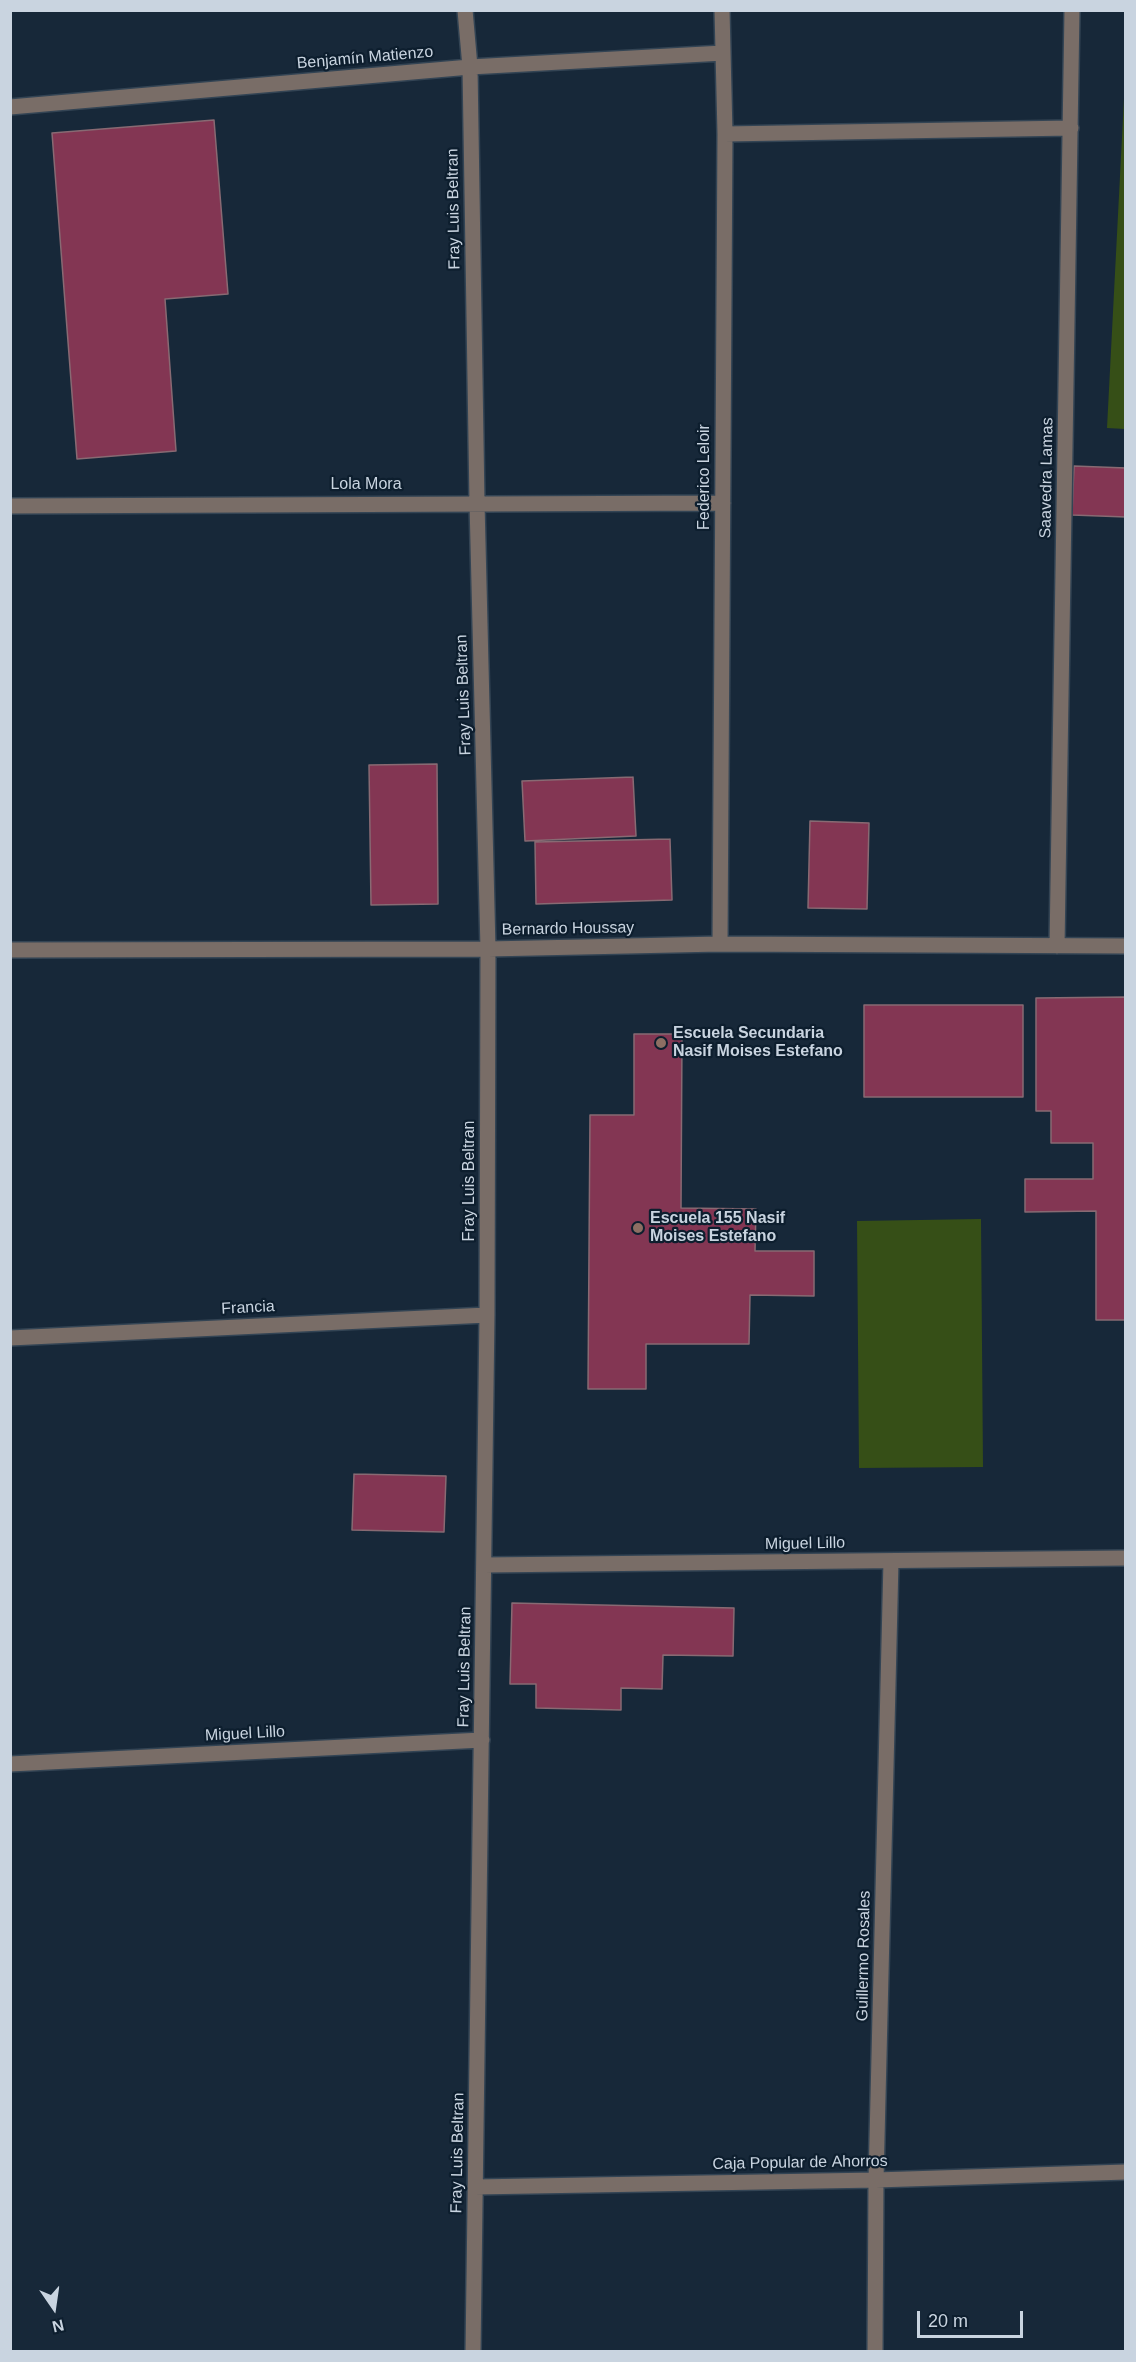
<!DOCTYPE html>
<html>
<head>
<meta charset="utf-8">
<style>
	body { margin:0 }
	#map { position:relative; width:1136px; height:2362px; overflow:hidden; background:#172839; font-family:Arial,sans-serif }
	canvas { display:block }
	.frame { position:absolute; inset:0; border:12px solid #c9d4e0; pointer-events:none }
	.north { position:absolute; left:24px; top:2278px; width:60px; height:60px; -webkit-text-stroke:4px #0d1e2e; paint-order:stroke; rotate:167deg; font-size:16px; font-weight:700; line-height:24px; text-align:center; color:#c9d4e0 }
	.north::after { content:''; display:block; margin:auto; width:21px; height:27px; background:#c9d4e0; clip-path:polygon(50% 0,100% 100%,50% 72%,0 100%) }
	.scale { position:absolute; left:917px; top:2311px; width:106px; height:27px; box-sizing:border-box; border:3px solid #c9d4e0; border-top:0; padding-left:8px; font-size:18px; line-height:21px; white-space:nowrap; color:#c9d4e0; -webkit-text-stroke:4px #0d1e2e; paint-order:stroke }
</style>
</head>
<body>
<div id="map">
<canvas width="1136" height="2362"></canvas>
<div class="frame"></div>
<div class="north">N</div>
<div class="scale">20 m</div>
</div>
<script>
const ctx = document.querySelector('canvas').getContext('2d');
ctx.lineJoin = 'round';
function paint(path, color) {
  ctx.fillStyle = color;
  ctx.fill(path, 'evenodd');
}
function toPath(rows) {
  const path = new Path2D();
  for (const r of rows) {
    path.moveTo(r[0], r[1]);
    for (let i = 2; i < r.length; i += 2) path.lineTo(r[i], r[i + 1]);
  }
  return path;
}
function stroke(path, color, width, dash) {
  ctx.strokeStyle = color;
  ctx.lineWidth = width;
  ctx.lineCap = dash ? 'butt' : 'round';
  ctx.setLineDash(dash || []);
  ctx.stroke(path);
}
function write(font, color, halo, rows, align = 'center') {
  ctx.font = font + ' Arial,sans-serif';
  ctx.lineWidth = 4.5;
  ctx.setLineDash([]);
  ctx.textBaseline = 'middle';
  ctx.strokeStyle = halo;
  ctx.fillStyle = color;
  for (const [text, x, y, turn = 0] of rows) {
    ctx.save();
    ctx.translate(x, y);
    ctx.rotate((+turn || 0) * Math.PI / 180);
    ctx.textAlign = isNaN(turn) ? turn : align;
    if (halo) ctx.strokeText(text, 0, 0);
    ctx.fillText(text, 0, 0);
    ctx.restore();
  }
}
const green = toPath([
	[1125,79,1125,429,1107,428],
	[981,1219,983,1467,859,1468,857,1221]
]);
const building = toPath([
	[214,120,228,294,165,299,176,451,77,459,52,133,214,120],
	[1074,466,1126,468,1126,517,1072,515,1074,466],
	[437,764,438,904,371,905,369,765,437,764],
	[633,777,636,836,525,841,522,781,633,777],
	[810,821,869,823,867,909,808,908,810,821],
	[670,839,672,900,536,904,535,842,670,839],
	[1126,997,1126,1320,1096,1320,1096,1211,1025,1212,1025,1179,1093,1179,1093,1143,1051,1143,1051,1111,1036,1111,1036,998,1126,997],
	[864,1005,1023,1005,1023,1097,864,1097,864,1005],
	[634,1034,682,1034,681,1208,756,1209,755,1251,814,1251,814,1296,750,1295,749,1344,646,1344,646,1389,588,1389,590,1115,634,1115,634,1034],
	[354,1474,446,1476,444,1532,352,1530,354,1474],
	[512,1603,734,1608,733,1656,663,1655,662,1689,621,1688,621,1710,536,1708,536,1684,510,1684,512,1603]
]);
const minor = toPath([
	[465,10,470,67,477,503,488,949,487,1315,473,2352],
	[10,107,470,67,723,53],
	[725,134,1071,128],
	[10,506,723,503],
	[720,944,725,134,722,10],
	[1057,946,1072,10],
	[10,950,488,949,720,944,1126,946],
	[10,1338,487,1315],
	[484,1565,1126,1558],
	[10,1764,482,1740],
	[475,2187,876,2180,1126,2172],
	[875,2352,876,2180,891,1561]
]);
const markers = [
	[661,1043,6,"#8d6e63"],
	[638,1228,6,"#8d6e63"]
];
const streetNames = [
	["Benjamín Matienzo",365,58,-5],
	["Fray Luis Beltran",454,209,-91],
	["Federico Leloir",705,477,-90],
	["Saavedra Lamas",1047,478,-89],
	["Lola Mora",366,485],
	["Fray Luis Beltran",464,695,-92],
	["Bernardo Houssay",568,929,-1],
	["Fray Luis Beltran",470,1181,-90],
	["Francia",248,1308,-3],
	["Miguel Lillo",805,1544,-1],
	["Fray Luis Beltran",465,1667,-89],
	["Miguel Lillo",245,1734,-3],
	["Guillermo Rosales",864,1956,-89],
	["Fray Luis Beltran",458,2153,-89],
	["Caja Popular de Ahorros",800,2163,-1]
];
const poiNames = [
	["Escuela Secundaria",673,1034],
	["Nasif Moises Estefano",673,1052],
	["Escuela 155 Nasif",650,1219],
	["Moises Estefano",650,1237]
];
paint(green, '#364f17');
paint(building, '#833653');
stroke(building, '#886a73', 1.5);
stroke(minor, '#334454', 18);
stroke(minor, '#796d67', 15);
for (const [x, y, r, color] of markers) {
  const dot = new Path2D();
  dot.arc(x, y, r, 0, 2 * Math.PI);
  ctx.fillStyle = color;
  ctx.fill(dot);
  stroke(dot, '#0d1e2e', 2);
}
write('16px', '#c9d4e0', '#0d1e2e', streetNames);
write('bold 16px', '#c9d4e0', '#0d1e2e', poiNames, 'left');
</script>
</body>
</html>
